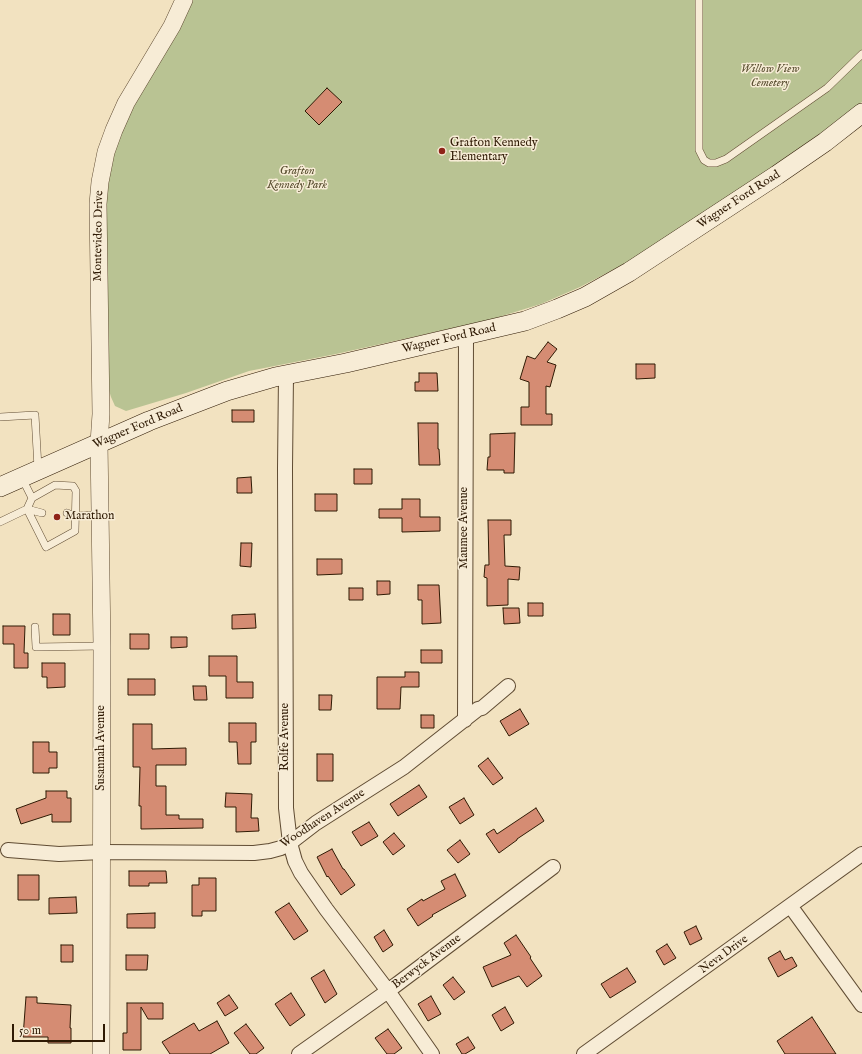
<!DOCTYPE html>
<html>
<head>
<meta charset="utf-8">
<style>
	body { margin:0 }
	#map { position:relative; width:862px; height:1054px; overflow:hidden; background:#f2e2c0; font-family:"IM FELL English",serif }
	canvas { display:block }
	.scale { position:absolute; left:12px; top:1024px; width:93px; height:18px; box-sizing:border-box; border:2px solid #2f1a04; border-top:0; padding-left:5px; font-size:12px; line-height:14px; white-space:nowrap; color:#2f1a04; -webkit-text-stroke:3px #f7ecd6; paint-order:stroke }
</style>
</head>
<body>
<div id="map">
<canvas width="862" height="1054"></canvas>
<div class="scale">50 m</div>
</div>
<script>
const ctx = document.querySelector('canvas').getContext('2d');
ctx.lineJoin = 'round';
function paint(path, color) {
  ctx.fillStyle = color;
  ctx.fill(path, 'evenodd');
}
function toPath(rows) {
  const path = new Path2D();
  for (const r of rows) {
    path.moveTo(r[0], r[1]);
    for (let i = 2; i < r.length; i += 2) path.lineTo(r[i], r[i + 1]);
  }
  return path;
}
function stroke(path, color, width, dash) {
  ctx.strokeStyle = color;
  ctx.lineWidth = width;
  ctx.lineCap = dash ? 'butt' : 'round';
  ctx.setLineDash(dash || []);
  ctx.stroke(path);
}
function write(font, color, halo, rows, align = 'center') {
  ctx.font = font + ' "IM FELL English",serif';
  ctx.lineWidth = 3;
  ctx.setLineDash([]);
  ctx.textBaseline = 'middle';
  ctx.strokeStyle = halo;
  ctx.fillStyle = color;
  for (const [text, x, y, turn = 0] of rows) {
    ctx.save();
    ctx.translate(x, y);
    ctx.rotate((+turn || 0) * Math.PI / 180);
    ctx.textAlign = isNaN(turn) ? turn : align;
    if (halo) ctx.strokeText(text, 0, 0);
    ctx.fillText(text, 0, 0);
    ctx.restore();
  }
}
const green = toPath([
	[191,0,862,0,862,102,789,157,624,264,580,287,541,304,489,320,336,354,249,371,186,393,126,411,115,406,111,397,107,384,104,214,109,168,122,126]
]);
const building = toPath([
	[327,88,342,102,319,125,305,111,327,88],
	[548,342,557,349,547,362,556,365,550,387,546,386,546,414,552,414,552,425,521,425,521,407,529,407,529,382,520,379,527,356,535,359,548,342],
	[636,364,655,364,655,378,636,379,636,364],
	[419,373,437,373,438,391,415,391,415,382,419,382,419,373],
	[232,410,254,410,254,422,232,422,232,410],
	[418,423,438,423,438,449,439,449,440,465,419,465,418,423],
	[515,433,514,473,504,473,504,470,487,470,488,457,490,457,490,434,515,433],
	[354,469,372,469,372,484,354,484,354,469],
	[251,477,252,493,237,493,237,478,251,477],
	[315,494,337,494,337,511,315,511,315,494],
	[402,499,420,499,420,517,440,517,440,531,402,532,402,518,379,518,379,509,402,509,402,499],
	[488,520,511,520,511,535,504,535,505,566,520,567,519,580,508,579,508,605,487,606,487,578,484,577,485,565,489,565,488,520],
	[241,543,252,543,251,567,240,566,241,543],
	[317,559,342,559,342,574,317,575,317,559],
	[377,581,390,581,390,594,377,595,377,581],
	[418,585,439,585,441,623,422,624,422,600,418,600,418,585],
	[349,588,363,588,363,600,349,600,349,588],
	[528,603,543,603,543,616,528,616,528,603],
	[503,608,519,608,520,623,504,624,503,608],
	[53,614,70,614,70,635,53,635,53,614],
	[255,614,256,628,232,629,232,615,255,614],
	[3,626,25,626,24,653,28,653,28,668,14,668,14,644,3,644,3,626],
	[130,634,149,634,149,649,130,649,130,634],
	[171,637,187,637,187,647,171,648,171,637],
	[421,650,442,650,442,663,421,663,421,650],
	[209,656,237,656,237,682,253,682,253,698,226,698,226,676,209,676,209,656],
	[42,663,65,663,65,687,47,688,47,677,42,677,42,663],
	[405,672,419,672,419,687,401,687,400,709,377,709,377,677,405,677,405,672],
	[128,679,155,679,155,695,128,695,128,679],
	[193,686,206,686,207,700,194,700,193,686],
	[319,695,332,695,331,710,319,710,319,695],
	[520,709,529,724,509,736,500,721,520,709],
	[421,715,434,715,434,728,421,728,421,715],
	[229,723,256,723,256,742,251,742,251,764,238,764,237,742,229,742,229,723],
	[133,724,152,724,152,749,186,748,186,765,156,765,156,786,166,786,166,815,179,815,179,819,203,819,203,828,141,829,141,806,139,806,140,767,133,767,133,724],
	[33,742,49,742,49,752,57,752,57,768,49,768,49,773,33,773,33,742],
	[317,754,333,754,333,781,317,781,317,754],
	[488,758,503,778,493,785,478,766,488,758],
	[419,785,427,797,398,816,390,804,419,785],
	[46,791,67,791,67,798,71,798,71,822,52,822,52,814,21,824,16,809,46,798,46,791],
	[226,793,252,794,251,818,258,818,259,831,236,832,236,807,225,807,226,793],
	[464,798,474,815,460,824,449,807,464,798],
	[536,808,544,821,517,839,517,840,499,853,486,834,494,829,497,834,536,808],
	[369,822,378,836,361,846,352,832,369,822],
	[394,833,405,846,393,855,383,842,394,833],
	[460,840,470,854,458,863,447,850,460,840],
	[332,849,343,869,344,869,355,885,341,895,328,876,327,877,317,857,332,849],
	[129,871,166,871,167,883,149,883,149,886,129,886,129,871],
	[455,874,466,896,432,915,433,916,418,926,407,909,422,899,423,901,445,889,441,881,455,874],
	[18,875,39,875,39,900,18,900,18,875],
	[199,878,216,878,216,911,202,911,202,916,192,916,192,885,199,885,199,878],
	[76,897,77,913,49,914,49,898,76,897],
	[289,903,308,931,294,940,275,912,289,903],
	[155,913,155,928,127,928,127,914,155,913],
	[696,926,702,939,690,945,684,932,696,926],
	[384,930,393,945,383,952,374,937,384,930],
	[516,935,531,957,530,958,542,976,527,987,519,976,492,987,483,967,511,955,504,943,516,935],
	[667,944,676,958,664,965,656,951,667,944],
	[61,945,73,945,73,962,61,962,61,945],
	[780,951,785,960,792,957,797,966,778,977,768,958,780,951],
	[126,955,148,955,147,970,126,970,126,955],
	[627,968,636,982,610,998,601,984,627,968],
	[324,970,337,994,325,1003,311,978,324,970],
	[453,977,465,992,454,1000,443,985,453,977],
	[291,993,305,1015,290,1026,275,1004,291,993],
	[229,995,238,1008,225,1016,217,1003,229,995],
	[431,996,441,1014,428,1021,418,1004,431,996],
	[26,997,37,997,37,1003,71,1005,70,1028,71,1028,71,1043,48,1043,48,1037,23,1037,26,997],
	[127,1003,163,1003,163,1019,148,1019,141,1007,141,1050,123,1050,123,1033,127,1033,127,1003],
	[505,1007,514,1023,501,1031,492,1015,505,1007],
	[812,1017,836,1054,785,1054,777,1041,812,1017],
	[217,1021,229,1043,210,1054,170,1054,162,1042,194,1023,199,1031,217,1021],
	[246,1024,264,1048,256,1054,250,1054,234,1033,246,1024],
	[388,1029,402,1048,394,1054,387,1054,375,1038,388,1029],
	[468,1037,475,1048,465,1054,462,1054,456,1044,468,1037]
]);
const service = toPath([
	[699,0,699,150,704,160,709,163,716,163,726,159,827,88,862,54],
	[0,417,35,415,38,468],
	[27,509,46,547,75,531,76,491,73,486,55,485,32,498],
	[27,509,42,513],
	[67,513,75,516,100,515],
	[0,522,27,509,32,498,22,478],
	[35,627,36,647,102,646]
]);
const minor = toPath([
	[286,375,285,468,286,808,290,843,295,861,301,873,326,909,388,991,432,1054],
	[465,720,466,335],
	[8,850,59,854,102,852,254,853,270,851,281,848,290,843,316,823,404,767,478,709,482,708,508,686],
	[791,907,862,1005],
	[299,1054,388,991,553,867],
	[584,1054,862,854]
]);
const tertiary = toPath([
	[101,1054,102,646,99,443,101,414,98,204,100,182,106,152,114,130,126,103,172,26,184,0]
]);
const secondary = toPath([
	[0,487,149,421,227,391,275,377,346,363,525,321,557,309,585,297,629,272,777,175,825,142,862,113]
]);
const markers = [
	[442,151,4,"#8f2418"],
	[57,517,4,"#8f2418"]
];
const parkNames = [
	["Willow View",770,70],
	["Cemetery",770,84],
	["Grafton",297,172],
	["Kennedy Park",297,186]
];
const poiNames = [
	["Grafton Kennedy",450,144],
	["Elementary",450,158],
	["Marathon",65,517]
];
const streetNames = [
	["Wagner Ford Road",739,200,-33],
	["Montevideo Drive",99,236,-89],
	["Wagner Ford Road",449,339,-13],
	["Wagner Ford Road",138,427,-23],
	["Maumee Avenue",465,528,-90],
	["Rolfe Avenue",286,737,-90],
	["Susannah Avenue",102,748,-90],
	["Woodhaven Avenue",323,819,-33],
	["Neva Drive",724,955,-36],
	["Berwyck Avenue",427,962,-37]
];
paint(green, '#b9c393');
paint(building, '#d58c73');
stroke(building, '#2f1a04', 1);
stroke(service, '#604c33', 8);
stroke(minor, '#604c33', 16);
stroke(tertiary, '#604c33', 18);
stroke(secondary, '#2f1a04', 20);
stroke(service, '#f7ecd6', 7);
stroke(minor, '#f7ecd6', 14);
stroke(tertiary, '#f7ecd6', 17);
stroke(secondary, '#f7ecd6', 19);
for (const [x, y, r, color] of markers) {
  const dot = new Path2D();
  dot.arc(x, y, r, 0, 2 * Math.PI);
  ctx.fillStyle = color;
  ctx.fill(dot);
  stroke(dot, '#f7ecd6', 1.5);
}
write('italic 12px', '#584d2f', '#f7ecd6', parkNames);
write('12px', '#2f1a04', '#f7ecd6', poiNames, 'left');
write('12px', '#2f1a04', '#f7ecd6', streetNames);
</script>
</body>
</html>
